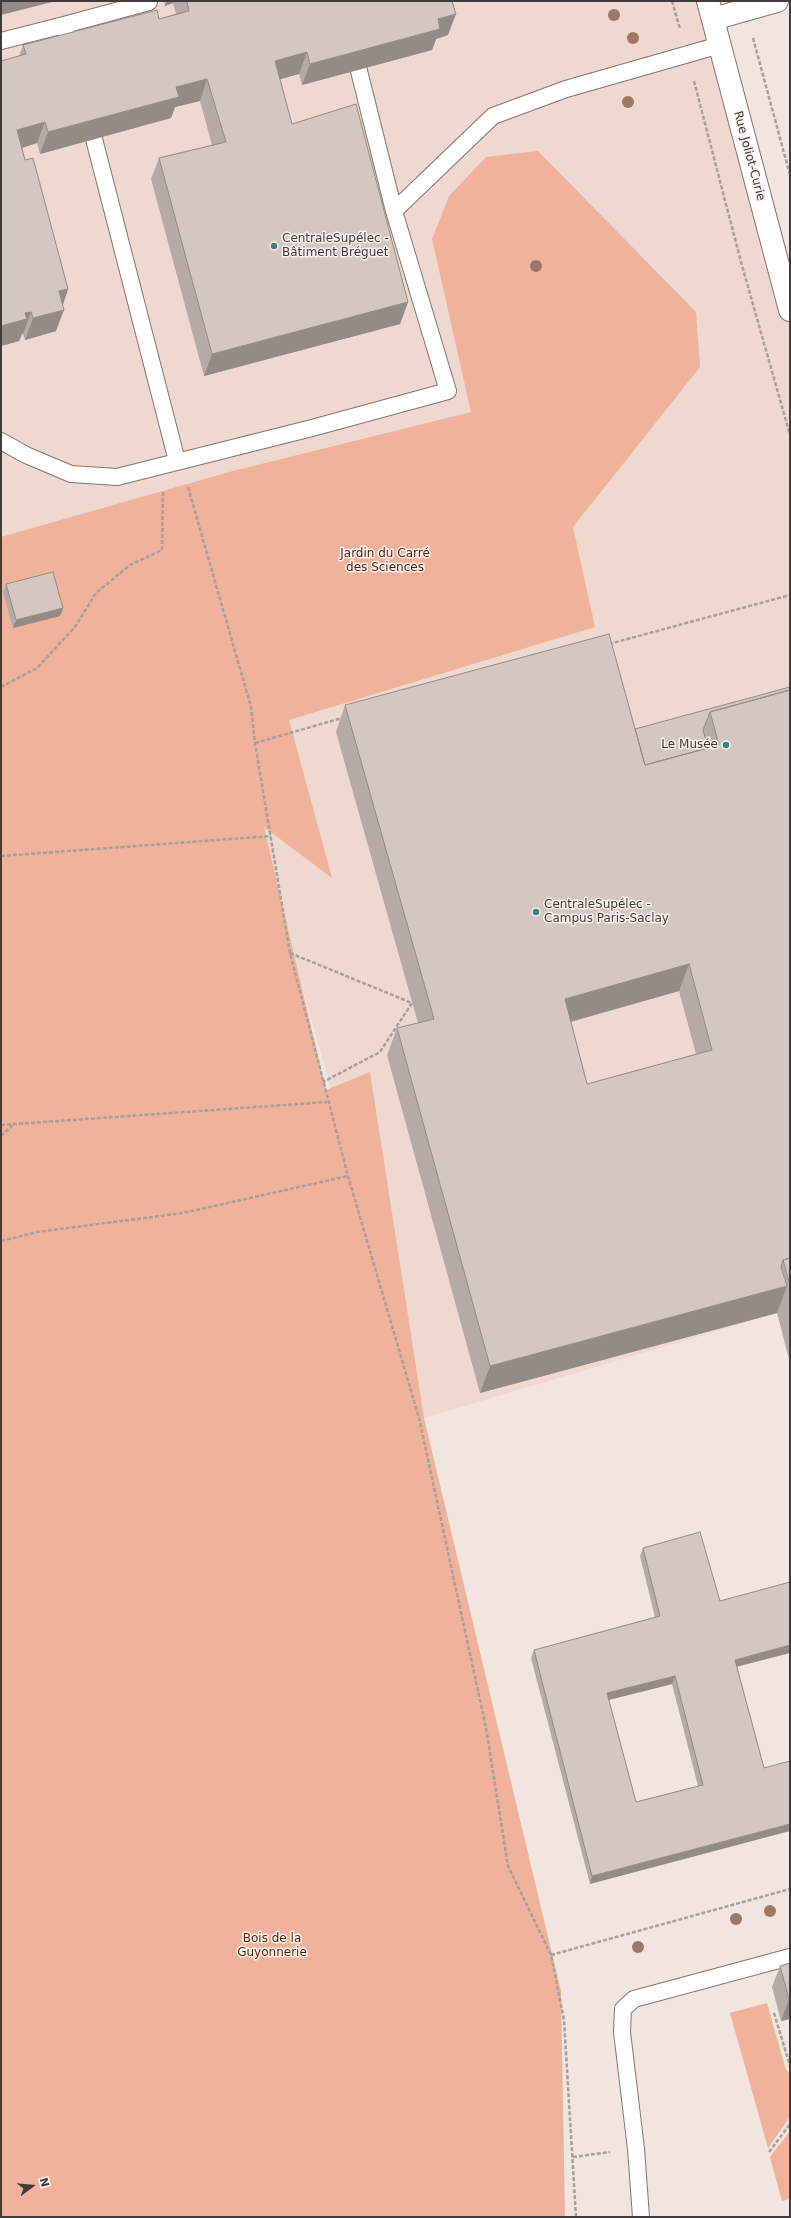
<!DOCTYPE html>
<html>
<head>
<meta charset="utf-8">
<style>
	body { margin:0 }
	#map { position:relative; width:791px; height:2218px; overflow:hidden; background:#f2e4df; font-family:"DejaVu Sans",sans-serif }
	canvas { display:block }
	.frame { position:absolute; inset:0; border:2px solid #413c3a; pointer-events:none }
	.north { position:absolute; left:12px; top:2166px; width:40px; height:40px; -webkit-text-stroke:3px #fdf2ee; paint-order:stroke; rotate:74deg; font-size:11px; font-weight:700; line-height:16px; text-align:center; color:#413c3a }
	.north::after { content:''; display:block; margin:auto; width:14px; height:18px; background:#413c3a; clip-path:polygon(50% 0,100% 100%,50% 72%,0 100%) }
</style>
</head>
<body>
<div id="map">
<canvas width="791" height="2218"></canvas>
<div class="frame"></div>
<div class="north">N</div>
</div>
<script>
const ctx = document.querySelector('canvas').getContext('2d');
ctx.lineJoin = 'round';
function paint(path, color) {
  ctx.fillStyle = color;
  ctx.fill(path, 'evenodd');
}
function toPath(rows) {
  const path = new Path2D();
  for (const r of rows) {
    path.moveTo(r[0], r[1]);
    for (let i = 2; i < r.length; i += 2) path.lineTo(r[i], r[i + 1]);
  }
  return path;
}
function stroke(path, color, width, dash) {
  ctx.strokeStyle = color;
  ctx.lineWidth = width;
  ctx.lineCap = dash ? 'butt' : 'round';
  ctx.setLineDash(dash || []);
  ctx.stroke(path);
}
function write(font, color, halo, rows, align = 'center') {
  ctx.font = font + ' "DejaVu Sans",sans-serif';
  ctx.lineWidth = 3;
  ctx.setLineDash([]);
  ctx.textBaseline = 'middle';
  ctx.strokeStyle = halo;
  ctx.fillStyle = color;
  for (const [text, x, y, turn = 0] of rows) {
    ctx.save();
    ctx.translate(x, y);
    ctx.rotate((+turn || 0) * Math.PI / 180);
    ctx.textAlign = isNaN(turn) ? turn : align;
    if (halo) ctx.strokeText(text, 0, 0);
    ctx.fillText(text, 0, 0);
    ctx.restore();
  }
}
const built = toPath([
	[1,1,708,1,790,307,790,1288,777,1313,424,1418,163,493,1,537]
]);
const green = toPath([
	[538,151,696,312,700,367,573,527,595,627,289,720,332,878,264,827,326,1090,370,1072,424,1418,561,1991,565,2217,1,2217,1,537,233,471,471,412,432,239,449,196,486,157],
	[767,2003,786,2070,790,2073,790,2117,768,2148,730,2013],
	[790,2131,790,2199,782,2201,770,2157]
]);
const path = toPath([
	[672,1,680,29],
	[753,38,790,175],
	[694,81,741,262,790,435],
	[188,487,251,707,255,743,290,953,348,1176,419,1418,486,1728,508,1866,551,1955,564,2020,576,2217],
	[609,644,790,595],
	[1,687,37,668,75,627,96,593,130,565,162,550,163,492],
	[255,743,342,718],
	[1,856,271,836],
	[290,953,412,1003,380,1052,323,1082],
	[1,1125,327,1102],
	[1,1136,14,1124],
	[1,1241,37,1232,183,1213,348,1176],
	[551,1955,790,1889],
	[774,2013,790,2066],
	[769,2152,790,2124],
	[573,2157,610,2152]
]);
const service = toPath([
	[1,41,64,25],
	[72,52,64,25,149,2],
	[94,139,177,461],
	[394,211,493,116,566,89,720,45],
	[1,441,26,455,71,474,117,477,312,428,448,391,394,211,359,71],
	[641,2217,636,2149,622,2032,623,2009,634,1999,790,1957]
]);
const minor = toPath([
	[708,1,790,310],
	[713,19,777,1]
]);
const trees = [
	[614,15],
	[633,38],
	[628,102],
	[536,266],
	[770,1911],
	[736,1919],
	[638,1947]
];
const wall = toPath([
	[164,1,452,1,448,35,436,39,432,50,302,85,299,74,280,79,292,124,408,302,400,324,204,376,151,179,159,158,212,145,200,101,175,107,171,118,40,154,37,143,22,148,25,160,68,289,63,305,56,331,25,340,23,334,22,334,19,341,1,346,1,61,19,56,23,45,159,19,176,14,173,3,165,6],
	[6,584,63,608,60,616,13,628,3,592],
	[790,687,790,1363,777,1313,480,1393,387,1055,397,1028,418,1023,336,732,345,705,635,729],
	[679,991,696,1054,587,1084,571,1022],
	[643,1548,737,1667,764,1768,590,1884,531,1658,534,1650,655,1617,640,1556],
	[672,1684,698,1786,636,1802,609,1700],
	[790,1963,790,2019,781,2021,772,1987,780,1966]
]);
const shadedWall = toPath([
	[1,1,56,1,1,15],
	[167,1,174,1,173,3,165,6],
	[456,14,448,35,436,39,432,50,302,85,310,64,438,19],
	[307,52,299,74,267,83,275,61],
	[207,79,200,101,175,107,171,118,40,154,48,132,176,87],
	[45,122,37,143,9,152,17,130],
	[68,289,61,310,64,310,56,331,25,340,33,318,59,291],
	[408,302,400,324,204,376,212,354],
	[31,312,23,334,22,334,19,341,1,346,1,326,25,313],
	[63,608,60,616,13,628,16,620],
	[689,964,679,991,555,1026,565,999],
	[787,1286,777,1313,480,1393,490,1366],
	[790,1645,790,1653,732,1668,735,1660],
	[675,1676,672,1684,604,1701,607,1693],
	[790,1824,790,1831,590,1884,592,1876],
	[789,1999,790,1999,790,2019,781,2021]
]);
const building = toPath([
	[187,1,452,1,456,14,438,19,440,29,310,64,307,52,275,61,292,124,356,104,408,302,212,354,159,158,226,142,207,79,176,87,179,97,175,98,48,132,45,122,17,130,25,160,33,158,68,289,59,291,64,310,33,318,31,312,25,313,27,319,1,326,1,61,26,54,23,45,157,10,159,19,189,11,187,1],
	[53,572,63,608,16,620,6,584,53,572],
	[609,634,645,765,719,745,710,712,790,690,790,1258,783,1260,781,1267,787,1286,490,1366,397,1028,434,1019,345,705,609,634],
	[689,964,712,1050,587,1084,565,999,689,964],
	[790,687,790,690,710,712,703,730,708,748,645,765,635,729,790,687],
	[790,1258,790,1285,783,1260,790,1258],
	[700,1532,720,1601,790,1582,790,1645,735,1660,764,1768,790,1761,790,1824,592,1876,534,1650,660,1616,643,1548,700,1532],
	[675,1676,703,1785,636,1802,607,1693,675,1676],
	[790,1963,790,1999,789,1999,780,1966,790,1963]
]);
const markers = [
	[274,246,4,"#3b8381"],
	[726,745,4,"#3b8381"],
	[536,912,4,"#3b8381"]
];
const streetNames = [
	["Rue Joliot-Curie",749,156,75]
];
const poiNames = [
	["CentraleSupélec -",282,239],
	["Bâtiment Bréguet",282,253],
	["Le Musée",718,745,"right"],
	["CentraleSupélec -",544,905],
	["Campus Paris-Saclay",544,919]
];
const parkNames = [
	["Jardin du Carré",385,554],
	["des Sciences",385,568],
	["Bois de la",272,1939],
	["Guyonnerie",272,1953]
];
paint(built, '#eed8d0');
paint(green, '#f0b29a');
stroke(service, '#827570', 18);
stroke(minor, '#827570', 24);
stroke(path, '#a99f9b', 2.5, [4, 2]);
stroke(service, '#fff', 16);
stroke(minor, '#fff', 22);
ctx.fillStyle = '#9c7868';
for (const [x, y] of trees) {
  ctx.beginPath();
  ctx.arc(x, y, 6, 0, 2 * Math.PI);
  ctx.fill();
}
paint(wall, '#b6aaa6');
paint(shadedWall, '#948b87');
paint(building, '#d4c6c1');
stroke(building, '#948b87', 1);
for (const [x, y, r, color] of markers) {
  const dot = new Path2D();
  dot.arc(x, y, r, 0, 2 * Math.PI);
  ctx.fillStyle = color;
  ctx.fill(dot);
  stroke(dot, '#fdf2ee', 1.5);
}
write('12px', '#413c3a', '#fdf2ee', streetNames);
write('12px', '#413c3a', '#fdf2ee', poiNames, 'left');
write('12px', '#551f06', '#fdf2ee', parkNames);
</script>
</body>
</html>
